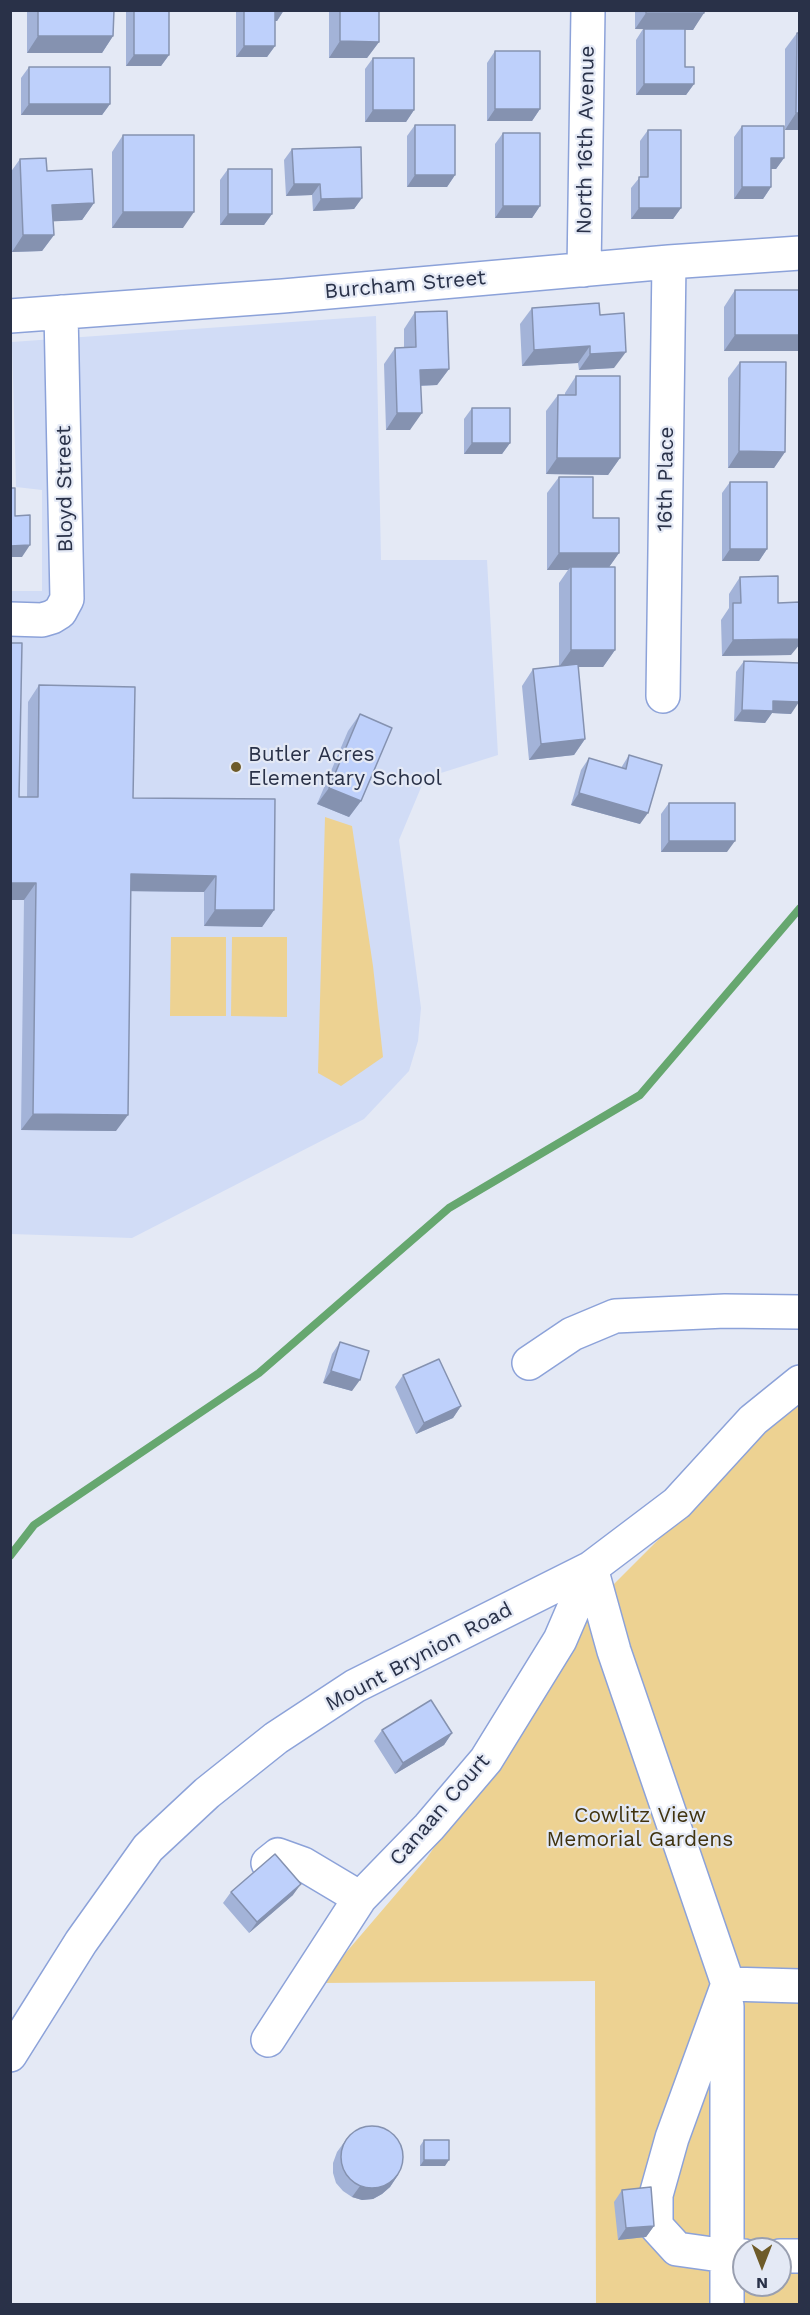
<!DOCTYPE html>
<html>
<head>
<meta charset="utf-8">
<style>
	body { margin:0 }
	#map { position:relative; width:810px; height:2315px; overflow:hidden; background:#e4e9f5; font-family:"Work Sans",sans-serif }
	canvas { display:block }
	.frame { position:absolute; inset:0; border:12px solid #293148; pointer-events:none }
	.north { position:absolute; left:732px; top:2237px; width:60px; height:60px; box-sizing:border-box; background:#e4e9f5; border:2px solid #999fb0; border-radius:50%; rotate:180deg; font-size:16px; font-weight:700; line-height:24px; text-align:center; color:#293148 }
	.north::after { content:''; display:block; margin:auto; width:21px; height:27px; background:#6e5b29; clip-path:polygon(50% 0,100% 100%,50% 72%,0 100%) }
</style>
</head>
<body>
<div id="map">
<canvas width="810" height="2315"></canvas>
<div class="frame"></div>
<div class="north">N</div>
</div>
<script>
const ctx = document.querySelector('canvas').getContext('2d');
ctx.lineJoin = 'round';
function paint(path, color) {
  ctx.fillStyle = color;
  ctx.fill(path, 'evenodd');
}
function toPath(rows) {
  const path = new Path2D();
  for (const r of rows) {
    if (r.length === 3) {
      path.moveTo(r[0] + r[2], r[1]);
      path.arc(r[0], r[1], r[2], 0, 2 * Math.PI);
      continue;
    }
    path.moveTo(r[0], r[1]);
    for (let i = 2; i < r.length; i += 2) path.lineTo(r[i], r[i + 1]);
  }
  return path;
}
function stroke(path, color, width, dash) {
  ctx.strokeStyle = color;
  ctx.lineWidth = width;
  ctx.lineCap = dash ? 'butt' : 'round';
  ctx.setLineDash(dash || []);
  ctx.stroke(path);
}
function write(font, color, halo, rows, align = 'center') {
  ctx.font = font + ' "Work Sans",sans-serif';
  ctx.lineWidth = 4.5;
  ctx.setLineDash([]);
  ctx.textBaseline = 'middle';
  ctx.strokeStyle = halo;
  ctx.fillStyle = color;
  for (const [text, x, y, turn = 0] of rows) {
    ctx.save();
    ctx.translate(x, y);
    ctx.rotate((+turn || 0) * Math.PI / 180);
    ctx.textAlign = isNaN(turn) ? turn : align;
    if (halo) ctx.strokeText(text, 0, 0);
    ctx.fillText(text, 0, 0);
    ctx.restore();
  }
}
const built = toPath([
	[376,316,381,560,487,560,498,755,425,778,399,840,421,1008,418,1041,409,1071,364,1119,132,1238,11,1234,10,591,42,591,42,490,16,487,12,342]
]);
const green = toPath([
	[325,817,352,826,373,966,383,1057,341,1086,318,1073],
	[171,937,226,937,226,1016,170,1016],
	[232,937,287,937,287,1017,231,1016],
	[799,1399,799,2304,596,2304,595,1981,320,1983,426,1859,505,1745,580,1618],
	[744,2249,780,2249,780,2285,744,2285]
]);
const stream = toPath([
	[10,1556,34,1525,259,1373,449,1208,640,1095,800,908]
]);
const minor = toPath([
	[584,270,588,10],
	[10,316,283,296,669,262,800,253],
	[10,619,42,620,52,617,60,612,67,599,61,312],
	[663,696,669,262],
	[529,1363,572,1334,615,1316,725,1311,800,1312],
	[591,1568,614,1651,728,1984,800,1986],
	[268,1863,278,1855,303,1864,360,1898],
	[728,1984,672,2138,656,2195,656,2226,677,2249,727,2256,744,2256],
	[268,2040,360,1898,429,1827,486,1760,560,1640,591,1568],
	[10,2055,81,1942,148,1848,207,1793,276,1738,355,1686,591,1568,677,1503,753,1420,800,1382],
	[780,2256,800,2256],
	[727,2304,727,2006]
]);
const wall = toPath([
	[27,10,114,10,113,36,102,53,27,53],
	[126,10,169,10,169,55,161,66,126,66],
	[236,10,284,10,277,21,275,21,275,46,267,57,236,57],
	[329,10,379,10,379,42,367,58,329,58],
	[635,10,704,10,693,30,685,30,685,67,694,84,686,95,636,95,636,40,643,29,635,29],
	[797,33,800,130,785,130,785,49],
	[495,51,540,109,532,121,487,121,487,63],
	[373,58,414,110,406,122,365,122,365,69],
	[29,67,110,104,102,115,21,115,21,78],
	[415,125,455,175,447,187,407,187,407,136],
	[742,126,784,158,776,169,771,169,771,187,763,199,734,199,734,137],
	[648,130,681,208,673,219,631,219,631,188,640,177,640,141],
	[503,133,540,206,532,218,495,218,495,144],
	[123,135,183,228,112,228,112,152],
	[292,149,362,198,354,209,313,211,312,195,286,196,284,160],
	[20,159,47,171,94,203,82,220,53,221,54,235,42,251,12,252,10,222,10,173],
	[228,169,272,214,264,225,220,225,220,180],
	[735,290,800,351,724,351,724,307],
	[532,308,600,315,614,368,579,370,578,363,522,366,520,324],
	[415,312,449,369,437,385,421,386,410,430,386,430,384,364,395,348,404,347,404,329],
	[740,362,785,452,774,468,728,468,728,378],
	[576,376,620,458,608,475,546,474,546,411,558,395,565,395,565,393],
	[472,408,510,443,502,454,464,454,464,419],
	[559,477,593,518,619,553,609,567,615,650,603,667,578,667,585,739,574,755,529,760,522,686,533,669,559,666,559,583,568,570,547,570,547,493],
	[730,482,767,549,759,561,722,561,722,493],
	[740,577,778,603,791,655,722,656,721,620,729,608,729,594],
	[744,661,791,714,772,713,765,723,734,721,736,672],
	[39,685,133,798,274,910,262,927,204,926,204,892,130,891,116,1131,21,1130,24,900,10,900,19,797,27,797,28,702],
	[360,714,361,801,349,817,317,804,348,731],
	[629,755,640,824,571,805,581,770,589,758,621,768],
	[669,803,727,852,661,852,661,814],
	[340,1342,352,1391,323,1383,332,1354],
	[403,1375,461,1406,453,1418,416,1434,395,1387],
	[382,1730,452,1733,444,1745,395,1774,374,1741],
	[231,1892,293,1895,249,1933,223,1903],
	[424,2140,445,2166,420,2166,420,2146],
	[345,2141,398,2175,390,2187,382,2194,373,2199,362,2200,352,2197,343,2191,336,2183,333,2173,333,2163,337,2152],
	[622,2190,654,2226,646,2237,618,2240,614,2202]
]);
const shadedWall = toPath([
	[274,10,284,10,277,21,267,21],
	[646,13,704,13,693,30,635,29],
	[38,36,113,36,102,53,27,53],
	[340,41,379,42,367,58,329,58],
	[244,46,275,46,267,57,236,57],
	[134,55,169,55,161,66,126,66],
	[644,84,694,84,686,95,636,95],
	[29,104,110,104,102,115,21,115],
	[495,109,540,109,532,121,487,121],
	[373,110,414,110,406,122,365,122],
	[796,113,800,113,800,130,785,130],
	[771,158,784,158,776,169,763,169],
	[415,175,455,175,447,187,407,187],
	[294,184,320,184,312,195,286,196],
	[742,187,771,187,763,199,734,199],
	[362,198,354,209,313,211,321,199],
	[94,203,82,220,41,222,52,205],
	[503,206,540,206,532,218,495,218],
	[639,208,681,208,673,219,631,219],
	[123,212,194,212,183,228,112,228],
	[228,214,272,214,264,225,220,225],
	[23,235,54,235,42,251,12,252],
	[735,335,800,335,800,351,724,351],
	[590,346,578,363,522,366,534,350],
	[626,352,614,368,579,370,590,354],
	[449,369,437,385,409,386,420,370],
	[397,413,422,413,410,430,386,430],
	[472,443,510,443,502,454,464,454],
	[739,451,785,452,774,468,728,468],
	[557,458,620,458,608,475,546,474],
	[30,545,22,557,10,557,10,546],
	[730,549,767,549,759,561,722,561],
	[559,553,619,553,607,570,571,567,568,570,547,570],
	[800,639,800,644,791,655,722,656,733,640],
	[571,650,615,650,603,667,559,667],
	[773,701,799,702,791,714,772,713,765,723,734,721,742,710],
	[585,739,574,755,529,760,541,744],
	[329,788,361,801,349,817,317,804],
	[579,793,648,813,640,824,571,805],
	[669,841,735,841,727,852,661,852],
	[131,874,216,876,204,892,119,891],
	[10,883,36,883,24,900,10,900],
	[215,910,274,910,262,927,204,926],
	[33,1114,128,1115,116,1131,21,1130],
	[331,1371,360,1380,352,1391,323,1383],
	[461,1406,453,1418,416,1434,424,1423],
	[452,1733,444,1745,395,1774,403,1763],
	[301,1884,293,1895,249,1933,257,1922],
	[424,2160,449,2160,445,2166,420,2166],
	[398,2175,390,2187,382,2194,373,2199,362,2200,352,2197,360,2186],
	[654,2226,646,2237,618,2240,626,2228]
]);
const building = toPath([
	[38,10,114,10,113,36,38,36,38,10],
	[134,10,169,10,169,55,134,55,134,10],
	[244,10,275,10,275,46,244,46,244,10],
	[340,10,379,10,379,42,340,41,340,10],
	[646,10,704,10,704,13,646,13,646,10],
	[644,29,685,29,685,67,694,67,694,84,644,84,644,29],
	[797,33,800,33,800,113,796,113,797,33],
	[495,51,540,51,540,109,495,109,495,51],
	[373,58,414,58,414,110,373,110,373,58],
	[29,67,110,67,110,104,29,104,29,67],
	[415,125,455,125,455,175,415,175,415,125],
	[742,126,784,126,784,158,771,158,771,187,742,187,742,126],
	[648,130,681,130,681,208,639,208,639,177,648,177,648,130],
	[503,133,540,133,540,206,503,206,503,133],
	[123,135,194,135,194,212,123,212,123,135],
	[361,147,362,198,321,199,320,184,294,184,292,149,361,147],
	[46,158,47,171,92,169,94,203,52,205,54,235,23,235,20,159,46,158],
	[228,169,272,169,272,214,228,214,228,169],
	[735,290,800,290,800,335,735,335,735,290],
	[599,303,600,315,624,313,626,352,590,354,590,346,534,350,532,308,599,303],
	[447,311,449,369,420,370,422,413,397,413,395,348,416,347,415,312,447,311],
	[740,362,786,362,785,452,739,451,740,362],
	[576,376,620,376,620,458,557,458,558,395,576,395,576,376],
	[472,408,510,408,510,443,472,443,472,408],
	[559,477,593,477,593,518,619,518,619,553,559,553,559,477],
	[730,482,767,482,767,549,730,549,730,482],
	[10,488,15,488,15,516,30,515,30,545,10,546,10,488],
	[571,567,615,567,615,650,571,650,571,567],
	[778,576,778,603,800,602,800,639,733,640,733,603,741,603,740,577,778,576],
	[10,643,22,643,19,797,38,797,39,685,135,687,133,798,275,799,274,910,215,910,216,876,131,874,128,1115,33,1114,36,883,10,883,10,643],
	[744,661,800,663,799,702,773,701,773,711,742,710,744,661],
	[578,664,585,739,541,744,533,669,578,664],
	[360,714,392,728,361,801,329,788,360,714],
	[629,755,662,765,648,813,579,793,589,758,626,769,629,755],
	[669,803,735,803,735,841,669,841,669,803],
	[340,1342,369,1351,360,1380,331,1371,340,1342],
	[439,1359,461,1406,424,1423,403,1375,439,1359],
	[431,1700,452,1733,403,1763,382,1730,431,1700],
	[275,1854,301,1884,257,1922,231,1892,275,1854],
	[372,2157,31],
	[424,2140,449,2140,449,2160,424,2160,424,2140],
	[651,2187,654,2226,626,2228,622,2190,651,2187]
]);
const markers = [
	[236,767,6,"#6e5b29"]
];
const streetNames = [
	["North 16th Avenue",586,140,-89],
	["Burcham Street",405,285,-5],
	["16th Place",666,479,-89],
	["Bloyd Street",65,489,-91],
	["Mount Brynion Road",419,1657,-28],
	["Canaan Court",440,1810,-49]
];
const poiNames = [
	["Butler Acres",248,755],
	["Elementary School",248,779]
];
const parkNames = [
	["Cowlitz View",640,1816],
	["Memorial Gardens",640,1840]
];
paint(built, '#d1dcf6');
paint(green, '#edd292');
stroke(stream, '#66a76f', 8);
stroke(minor, '#8ca2d9', 36);
stroke(minor, '#fff', 33);
paint(wall, '#a3b3d8');
paint(shadedWall, '#8592b0');
paint(building, '#bed0fb');
stroke(building, '#8592b0', 1.5);
for (const [x, y, r, color] of markers) {
  const dot = new Path2D();
  dot.arc(x, y, r, 0, 2 * Math.PI);
  ctx.fillStyle = color;
  ctx.fill(dot);
  stroke(dot, '#e4e9f5', 2);
}
write('21px', '#293148', '#e4e9f5', streetNames);
write('21px', '#293148', '#e4e9f5', poiNames, 'left');
write('21px', '#40330f', '#e4e9f5', parkNames);
</script>
</body>
</html>
